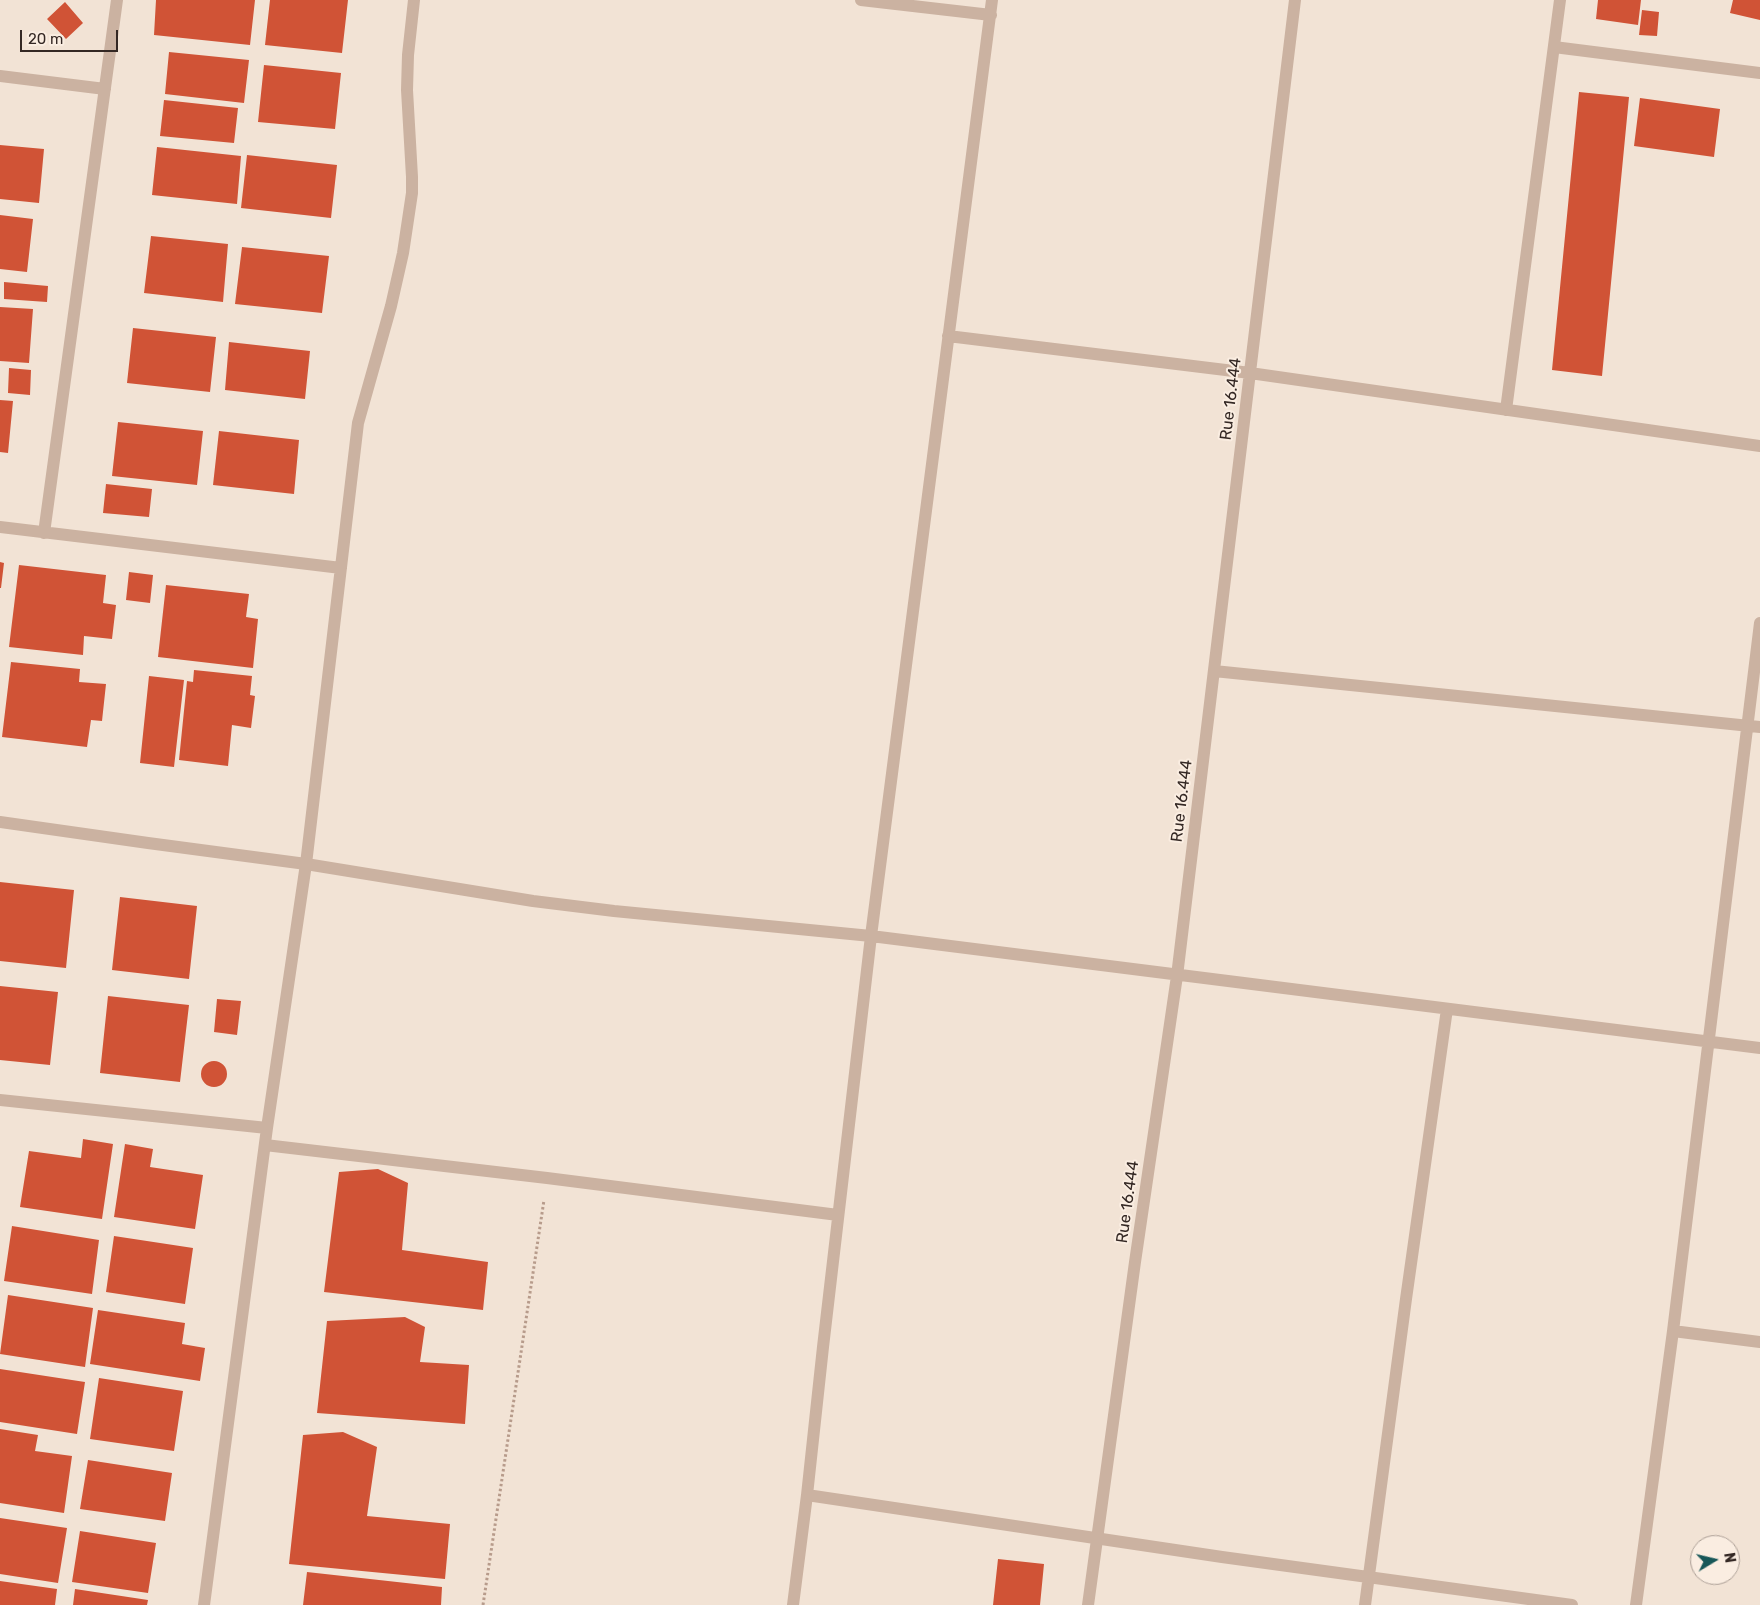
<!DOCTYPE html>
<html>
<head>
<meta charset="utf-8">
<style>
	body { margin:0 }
	#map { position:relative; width:1760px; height:1605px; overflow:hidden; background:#f2e3d5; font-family:Rubik,sans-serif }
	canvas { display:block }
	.north { position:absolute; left:1690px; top:1535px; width:50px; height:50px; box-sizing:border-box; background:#faede1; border:1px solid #ab9e95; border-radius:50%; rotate:81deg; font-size:14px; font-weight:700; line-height:20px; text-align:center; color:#342824 }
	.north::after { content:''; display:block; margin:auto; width:18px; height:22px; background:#175758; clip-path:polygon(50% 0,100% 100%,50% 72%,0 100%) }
	.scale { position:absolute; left:20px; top:30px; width:98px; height:22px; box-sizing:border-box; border:2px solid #342824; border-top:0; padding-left:6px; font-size:15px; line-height:18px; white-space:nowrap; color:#342824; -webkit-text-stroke:4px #faede1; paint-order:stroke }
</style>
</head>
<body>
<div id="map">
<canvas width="1760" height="1605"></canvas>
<div class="north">N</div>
<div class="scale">20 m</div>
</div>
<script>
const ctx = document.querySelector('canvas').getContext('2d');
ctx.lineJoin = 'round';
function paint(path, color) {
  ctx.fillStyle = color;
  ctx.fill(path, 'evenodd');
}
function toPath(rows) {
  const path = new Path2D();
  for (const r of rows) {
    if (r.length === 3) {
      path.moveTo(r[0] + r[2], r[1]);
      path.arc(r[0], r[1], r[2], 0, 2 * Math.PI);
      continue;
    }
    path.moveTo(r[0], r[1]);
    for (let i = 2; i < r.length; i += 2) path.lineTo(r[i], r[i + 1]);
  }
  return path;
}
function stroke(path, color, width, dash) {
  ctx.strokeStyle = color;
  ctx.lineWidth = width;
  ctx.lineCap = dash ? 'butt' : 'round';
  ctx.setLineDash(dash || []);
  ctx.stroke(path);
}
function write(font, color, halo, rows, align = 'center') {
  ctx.font = font + ' Rubik,sans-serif';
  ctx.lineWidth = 4;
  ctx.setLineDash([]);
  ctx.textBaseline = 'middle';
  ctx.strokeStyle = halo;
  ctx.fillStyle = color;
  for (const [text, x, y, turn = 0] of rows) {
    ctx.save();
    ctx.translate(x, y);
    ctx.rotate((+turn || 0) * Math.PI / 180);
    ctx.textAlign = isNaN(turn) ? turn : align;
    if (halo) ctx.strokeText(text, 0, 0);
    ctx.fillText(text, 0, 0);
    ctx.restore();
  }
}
const building = toPath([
	[156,0,255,0,250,45,154,35],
	[270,0,348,0,342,53,265,45],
	[1598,0,1641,0,1638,25,1596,19],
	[1733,0,1760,0,1760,20,1730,13],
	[65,2,83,23,66,39,47,19],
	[1642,10,1659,12,1657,36,1639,35],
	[169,52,249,60,244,103,165,94],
	[264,65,341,73,335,129,258,122],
	[1579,92,1629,97,1602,376,1552,370],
	[1640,98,1720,109,1714,157,1634,146],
	[164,100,238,108,234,143,160,136],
	[0,145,44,149,39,203,0,199],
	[157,147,241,156,237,204,152,195],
	[247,155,337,165,331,218,241,208],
	[0,215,33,219,27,272,0,269],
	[151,236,228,244,223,302,144,293],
	[242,247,329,256,322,313,235,304],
	[4,282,48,286,47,302,4,299],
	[0,307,33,309,29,363,0,361],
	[133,328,216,337,210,392,127,383],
	[229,342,310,351,305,399,225,390],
	[9,368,31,370,30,395,8,393],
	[0,400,13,401,8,453,0,452],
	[118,422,203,431,197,485,112,476],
	[219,431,299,440,294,494,213,485],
	[106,484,152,489,149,517,103,513],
	[0,562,4,563,1,588,0,588],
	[19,565,106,575,103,603,116,605,112,639,84,636,83,655,9,647],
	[129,572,153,575,150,603,126,600],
	[166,585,249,594,246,617,258,619,253,668,158,657],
	[11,662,80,669,79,682,106,684,102,721,91,720,87,747,2,737],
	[194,670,252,676,250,695,255,696,251,728,232,725,228,766,179,760,187,681,193,682],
	[149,676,184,680,174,767,140,763],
	[0,882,74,890,66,968,0,961],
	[120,897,197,906,189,979,112,970],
	[0,986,58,992,50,1065,0,1060],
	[108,996,189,1005,180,1082,100,1073],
	[217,999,241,1001,237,1035,214,1032],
	[214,1074,13],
	[83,1139,113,1144,102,1219,20,1207,29,1151,81,1158],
	[125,1144,153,1149,150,1167,203,1175,195,1229,114,1217],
	[378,1169,408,1183,402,1250,488,1262,483,1310,324,1292,339,1172],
	[12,1226,99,1240,92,1294,4,1281],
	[114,1236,193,1248,185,1304,106,1292],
	[8,1295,93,1308,85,1367,0,1354],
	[98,1310,185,1323,182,1344,205,1348,200,1381,90,1364],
	[405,1317,425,1327,420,1362,469,1365,465,1424,317,1413,327,1321],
	[0,1369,85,1382,77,1434,0,1422],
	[99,1378,183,1391,174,1451,90,1439],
	[0,1429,38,1435,35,1451,72,1456,64,1513,0,1503],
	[343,1432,377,1447,367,1516,450,1524,445,1579,289,1564,303,1435],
	[88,1460,172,1473,165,1521,80,1509],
	[0,1518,67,1528,58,1583,0,1574],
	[80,1531,156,1543,148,1593,72,1582],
	[998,1559,1044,1564,1040,1605,993,1605],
	[307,1572,442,1587,441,1605,303,1605],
	[0,1581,57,1589,55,1605,0,1605],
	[75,1589,148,1600,147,1605,73,1605]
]);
const path = toPath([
	[483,1605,544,1200]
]);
const minor = toPath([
	[861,0,991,15],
	[1554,47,1760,73],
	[0,76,105,89],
	[948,336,1250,373,1760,446],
	[1506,410,1560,0],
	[0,527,341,568],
	[44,533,117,0],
	[1214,671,1760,727],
	[0,822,148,843,306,864,533,901,614,911,871,936,1760,1048],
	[0,1100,267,1128],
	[265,1145,547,1178,838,1215],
	[1673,1331,1760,1342],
	[807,1495,1222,1557,1572,1605],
	[204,1605,267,1128,306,864,358,423,391,306,403,253,412,193,412,177,407,90,408,55,414,0],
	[793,1605,807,1495,823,1347,871,936,992,0],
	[1088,1605,1135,1262,1177,976,1295,0],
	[1365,1605,1406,1299,1447,1009],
	[1636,1605,1673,1331,1760,623]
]);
const streetNames = [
	["Rue 16.444",1231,399,-83],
	["Rue 16.444",1182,801,-83],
	["Rue 16.444",1128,1202,-82]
];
paint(building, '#d05336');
stroke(path, '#b79b8b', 3, [2.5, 2.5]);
stroke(minor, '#cbb2a1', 12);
write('16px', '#342824', '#faede1', streetNames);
</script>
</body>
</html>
